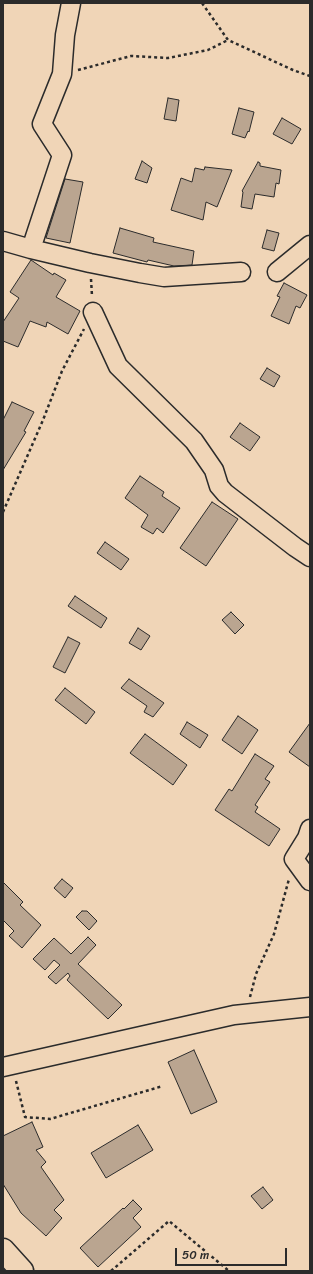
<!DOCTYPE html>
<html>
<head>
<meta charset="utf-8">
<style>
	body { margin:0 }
	#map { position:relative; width:313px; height:1274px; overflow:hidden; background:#f0d5b7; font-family:Sriracha,sans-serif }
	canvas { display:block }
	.frame { position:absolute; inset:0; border:4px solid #2b2b2b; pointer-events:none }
	.scale { position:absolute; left:175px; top:1248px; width:112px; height:18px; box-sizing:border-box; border:2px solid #2b2b2b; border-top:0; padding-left:5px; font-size:12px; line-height:14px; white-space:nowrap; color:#2b2b2b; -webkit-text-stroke:3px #f0d5b7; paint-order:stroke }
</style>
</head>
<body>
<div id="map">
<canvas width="313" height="1274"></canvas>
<div class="frame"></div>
<div class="scale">50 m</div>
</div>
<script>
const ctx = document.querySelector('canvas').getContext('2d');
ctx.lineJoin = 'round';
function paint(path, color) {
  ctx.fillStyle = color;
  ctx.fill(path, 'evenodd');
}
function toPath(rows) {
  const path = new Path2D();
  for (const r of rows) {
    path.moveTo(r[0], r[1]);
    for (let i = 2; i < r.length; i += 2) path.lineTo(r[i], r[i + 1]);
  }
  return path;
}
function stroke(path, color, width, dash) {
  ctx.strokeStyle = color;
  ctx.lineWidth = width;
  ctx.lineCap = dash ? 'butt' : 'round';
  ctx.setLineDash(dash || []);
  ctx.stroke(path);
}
const building = toPath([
	[168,98,179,100,176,121,164,119,168,98],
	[239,108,254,112,249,132,248,131,245,138,232,134,239,108],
	[282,118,301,129,292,144,273,134,282,118],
	[142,161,152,168,147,183,135,179,142,161],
	[258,162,260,163,260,166,281,170,279,184,276,183,274,197,255,194,252,209,241,207,243,192,242,191,258,162],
	[205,167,232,170,217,207,206,202,203,220,171,210,181,178,192,182,195,168,204,170,205,167],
	[65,179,83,182,70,243,46,238,65,179],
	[120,228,154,238,153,242,194,251,192,265,174,266,148,260,147,262,113,253,120,228],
	[267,230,279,233,274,251,262,248,267,230],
	[31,260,53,275,54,273,66,280,56,297,80,311,68,334,47,322,46,327,30,321,18,347,3,341,3,322,19,298,10,292,31,260],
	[284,283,307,295,300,308,296,306,289,324,271,316,280,297,277,296,284,283],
	[267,368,280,376,274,387,260,379,267,368],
	[12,402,34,412,24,431,26,432,3,470,3,420,12,402],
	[240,423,260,437,250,451,230,437,240,423],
	[140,476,164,492,162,496,180,508,163,533,157,528,153,534,141,527,148,515,125,498,140,476],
	[212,502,238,519,206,566,180,548,212,502],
	[105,542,129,559,121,570,97,553,105,542],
	[75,596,107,618,101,628,68,606,75,596],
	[231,612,244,625,235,634,222,620,231,612],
	[138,628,150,636,141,650,129,643,138,628],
	[68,637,80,643,65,673,53,667,68,637],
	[129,679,164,703,153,717,144,712,147,706,121,688,129,679],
	[65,688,95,712,86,724,55,700,65,688],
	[238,716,258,730,242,754,222,740,238,716],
	[187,722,208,735,200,748,180,734,187,722],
	[310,723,310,767,289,752,310,723],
	[145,734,187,765,173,785,130,753,145,734],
	[255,754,274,766,265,779,270,782,255,805,258,807,255,812,280,829,269,846,215,810,229,789,232,791,255,754],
	[62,879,73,888,65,898,54,888,62,879],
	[3,882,23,902,20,905,41,925,22,948,9,936,14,931,3,920,3,882],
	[82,911,87,911,97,921,89,930,76,917,82,911],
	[88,937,96,945,78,964,122,1005,108,1019,67,980,70,976,68,973,56,984,48,977,60,965,54,960,45,970,33,959,54,938,71,954,88,937],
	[194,1050,217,1102,191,1114,168,1062,194,1050],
	[32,1122,43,1147,36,1150,46,1162,41,1167,64,1200,54,1210,62,1218,46,1236,21,1213,3,1184,3,1136,32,1122],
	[138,1125,153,1150,106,1178,91,1153,138,1125],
	[263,1187,273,1200,262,1209,251,1196,263,1187],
	[133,1200,142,1209,133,1218,141,1227,98,1267,80,1248,123,1208,124,1209,133,1200]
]);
const path = toPath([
	[202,3,228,40,293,70,310,76],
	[78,70,131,56,168,58,208,50,228,40],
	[91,279,92,296],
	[3,512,43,420,62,371,84,329],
	[250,997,256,974,274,934,289,879],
	[16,1081,25,1117,50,1119,163,1086],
	[111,1271,169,1221,229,1271]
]);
const minor = toPath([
	[3,241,31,249,90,263,140,273,164,277,241,272],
	[31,249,62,155,42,124,62,74,65,35,71,3],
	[277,272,310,245],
	[93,312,118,366,194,441,214,470,219,486,225,493,295,547,310,557],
	[310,829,307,838,294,859,310,881],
	[3,1067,234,1015,310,1007]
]);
const secondary = toPath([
	[3,1250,22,1271]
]);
paint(building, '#baa590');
stroke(building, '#2b2b2b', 1);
stroke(minor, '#2b2b2b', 21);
stroke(secondary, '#2b2b2b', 25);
stroke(path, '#2b2b2b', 2.5, [3, 3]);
stroke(minor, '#f0d5b7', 18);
stroke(secondary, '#f0d5b7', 22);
</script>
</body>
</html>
